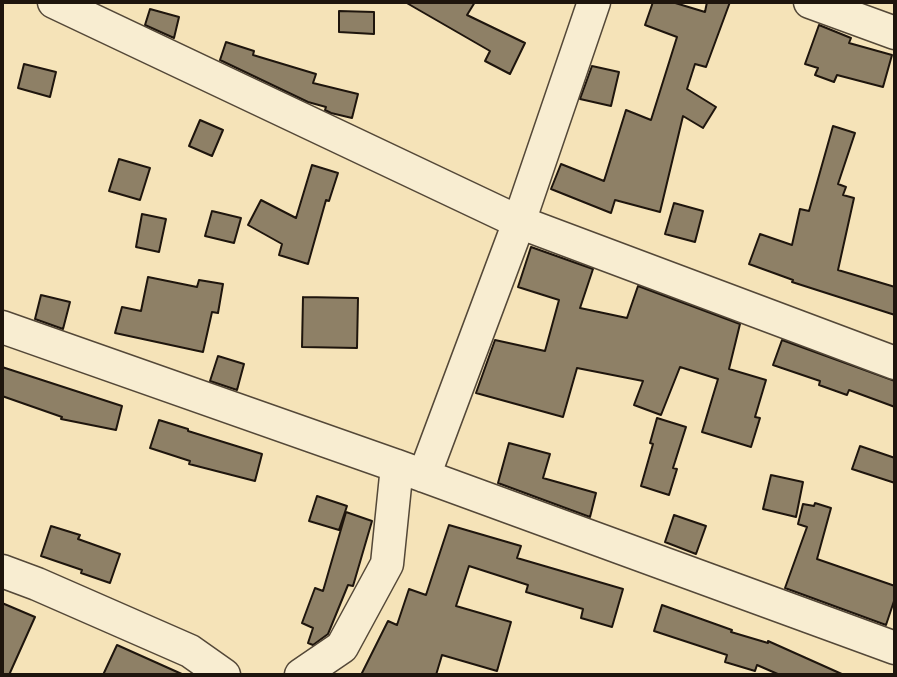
<!DOCTYPE html>
<html>
<head>
<meta charset="utf-8">
<style>
	body { margin:0 }
	#map { position:relative; width:897px; height:677px; overflow:hidden; background:#f5e3b8; font-family:Cardo,serif }
	canvas { display:block }
	.frame { position:absolute; inset:0; border:4px solid #1e150d; pointer-events:none }
</style>
</head>
<body>
<div id="map">
<canvas width="897" height="677"></canvas>
<div class="frame"></div>
</div>
<script>
const ctx = document.querySelector('canvas').getContext('2d');
ctx.lineJoin = 'round';
function paint(path, color) {
  ctx.fillStyle = color;
  ctx.fill(path, 'evenodd');
}
function toPath(rows) {
  const path = new Path2D();
  for (const r of rows) {
    path.moveTo(r[0], r[1]);
    for (let i = 2; i < r.length; i += 2) path.lineTo(r[i], r[i + 1]);
  }
  return path;
}
function stroke(path, color, width, dash) {
  ctx.strokeStyle = color;
  ctx.lineWidth = width;
  ctx.lineCap = dash ? 'butt' : 'round';
  ctx.setLineDash(dash || []);
  ctx.stroke(path);
}
const building = toPath([
	[405,2,475,2,467,15,525,43,510,74,485,61,490,51,405,2],
	[653,2,672,2,705,12,707,2,730,2,706,67,695,64,687,89,716,107,703,128,683,116,660,212,615,200,611,213,551,189,561,164,604,181,626,110,651,120,677,37,645,25,653,2],
	[150,9,179,17,174,38,145,25,150,9],
	[339,11,374,12,374,34,339,32,339,11],
	[819,25,851,38,849,43,892,55,883,87,837,75,834,82,815,75,818,68,805,64,819,25],
	[226,42,254,51,253,55,316,74,313,83,358,94,352,118,331,113,325,110,326,107,308,102,220,60,226,42],
	[24,64,56,72,50,97,18,88,24,64],
	[592,66,619,72,611,106,580,99,592,66],
	[200,120,223,130,212,156,189,146,200,120],
	[833,126,855,133,838,184,846,187,843,195,854,198,838,270,895,287,895,315,792,282,793,280,749,264,760,234,792,245,800,209,809,211,833,126],
	[119,159,150,168,140,200,109,191,119,159],
	[312,165,338,173,329,201,326,200,308,264,279,255,282,244,248,225,261,200,296,218,312,165],
	[674,203,703,211,695,242,665,234,674,203],
	[212,211,241,218,234,243,205,236,212,211],
	[142,214,166,219,159,252,136,247,142,214],
	[531,247,593,269,580,308,627,318,638,286,740,324,729,369,766,380,755,417,760,418,751,447,702,432,718,379,680,367,661,415,634,405,643,381,577,368,563,417,476,393,495,340,545,351,559,300,518,287,531,247],
	[148,277,197,287,199,280,223,284,218,313,212,312,203,352,115,333,122,307,141,311,148,277],
	[41,295,70,302,63,329,35,319,41,295],
	[303,297,358,298,357,348,302,347,303,297],
	[782,340,895,381,895,407,849,390,847,395,819,385,820,381,773,365,782,340],
	[218,356,244,364,237,390,210,381,218,356],
	[2,367,122,406,116,430,61,419,62,417,2,396,2,367],
	[657,418,686,427,673,468,677,469,669,495,641,486,653,444,650,443,657,418],
	[159,420,188,429,188,431,262,454,255,481,189,464,190,461,150,448,159,420],
	[509,443,550,454,543,478,596,493,590,517,498,483,509,443],
	[860,446,895,458,895,483,852,469,860,446],
	[771,475,803,482,796,517,763,509,771,475],
	[317,496,347,506,339,530,309,521,317,496],
	[815,503,831,508,817,559,895,586,895,598,886,625,785,588,807,527,798,524,803,504,814,506,815,503],
	[346,512,372,521,353,586,348,585,328,634,313,645,308,643,313,628,302,623,315,588,323,591,346,512],
	[674,515,706,526,696,554,665,542,674,515],
	[449,525,521,546,517,558,623,589,612,627,581,618,583,609,526,592,528,585,469,566,456,606,511,622,497,671,442,655,436,675,361,675,388,621,397,625,409,589,426,595,449,525],
	[51,526,80,535,78,539,120,554,110,583,81,573,82,570,41,556,51,526],
	[2,603,35,617,9,675,2,675,2,603],
	[662,605,732,630,731,632,768,643,768,641,844,675,780,675,757,665,755,671,725,662,727,655,654,631,662,605],
	[117,645,184,675,103,675,117,645]
]);
const street = toPath([
	[54,2,519,222,895,363],
	[810,2,895,33],
	[2,327,397,466],
	[424,476,519,222,594,2],
	[2,571,37,584,190,651,224,675],
	[301,675,342,647,387,564,397,466,895,648]
]);
paint(building, '#8e8066');
stroke(building, '#1e150d', 2);
stroke(street, '#544838', 35);
stroke(street, '#f8edd1', 32);
</script>
</body>
</html>
